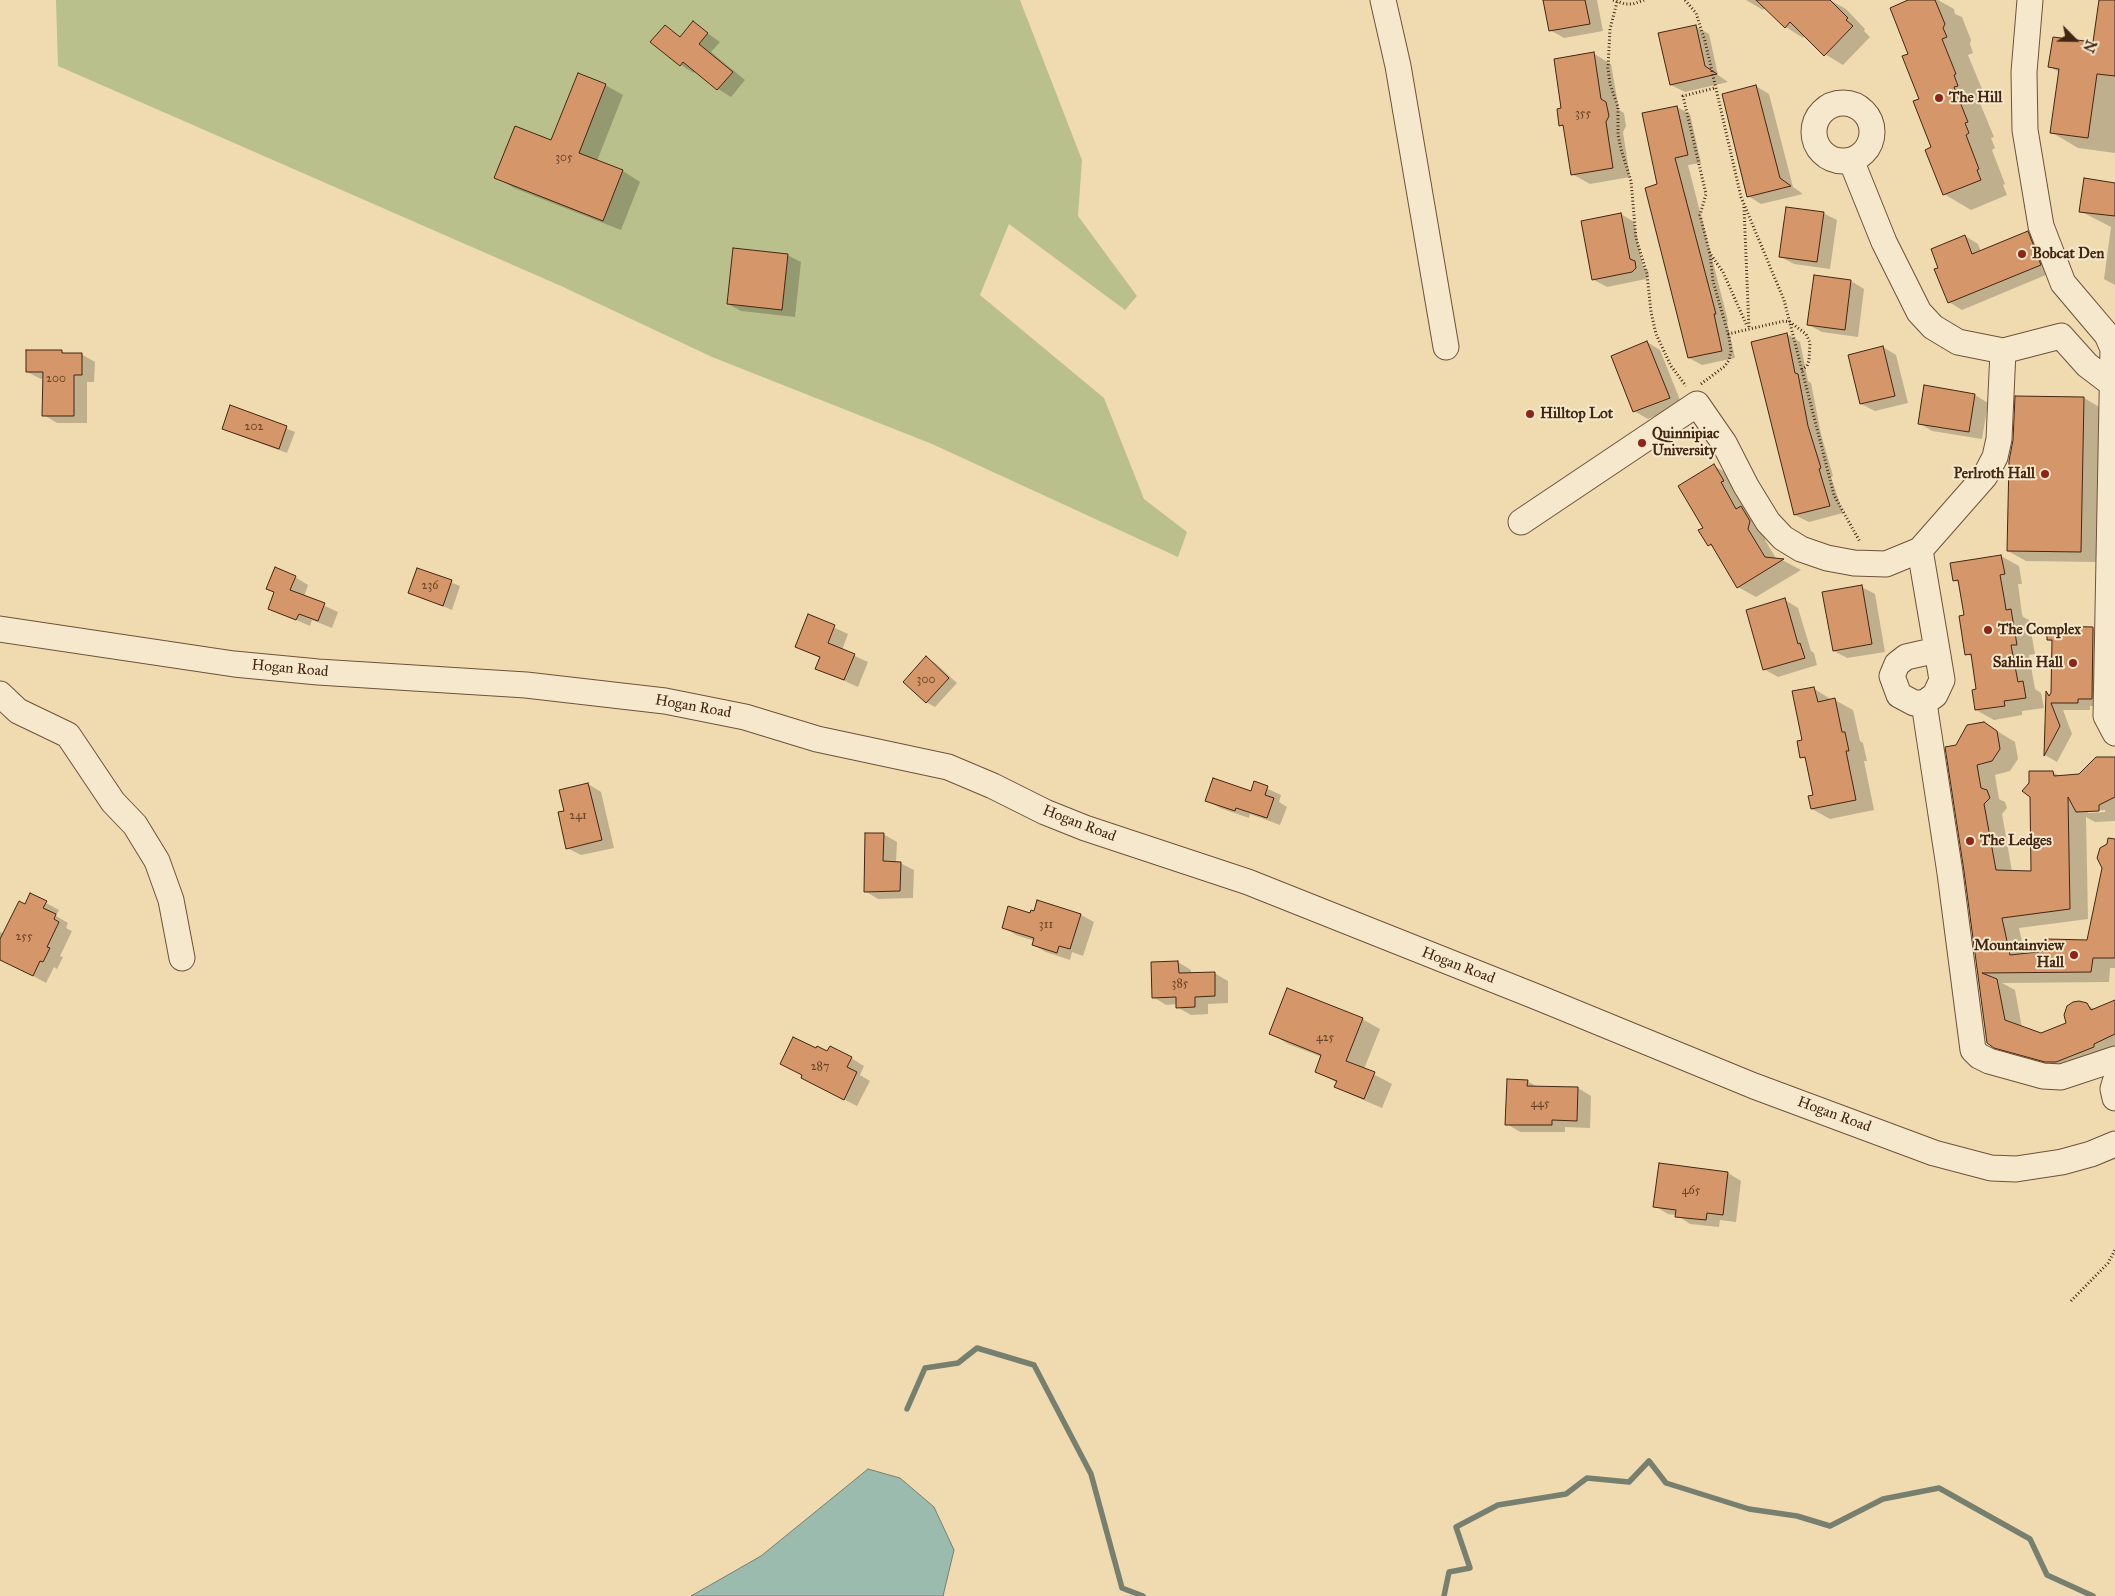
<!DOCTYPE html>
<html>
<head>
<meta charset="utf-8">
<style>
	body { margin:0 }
	#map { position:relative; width:2115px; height:1596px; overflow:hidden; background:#f0dbb1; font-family:"IM FELL Great Primer",serif }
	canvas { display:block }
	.north { position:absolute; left:2050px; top:15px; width:50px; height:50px; -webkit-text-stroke:4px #f5e8cc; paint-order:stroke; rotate:113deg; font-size:14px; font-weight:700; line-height:20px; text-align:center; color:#432513 }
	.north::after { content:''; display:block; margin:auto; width:18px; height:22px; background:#432513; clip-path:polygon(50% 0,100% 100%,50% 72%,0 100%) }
</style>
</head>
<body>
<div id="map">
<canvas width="2115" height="1596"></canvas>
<div class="north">N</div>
</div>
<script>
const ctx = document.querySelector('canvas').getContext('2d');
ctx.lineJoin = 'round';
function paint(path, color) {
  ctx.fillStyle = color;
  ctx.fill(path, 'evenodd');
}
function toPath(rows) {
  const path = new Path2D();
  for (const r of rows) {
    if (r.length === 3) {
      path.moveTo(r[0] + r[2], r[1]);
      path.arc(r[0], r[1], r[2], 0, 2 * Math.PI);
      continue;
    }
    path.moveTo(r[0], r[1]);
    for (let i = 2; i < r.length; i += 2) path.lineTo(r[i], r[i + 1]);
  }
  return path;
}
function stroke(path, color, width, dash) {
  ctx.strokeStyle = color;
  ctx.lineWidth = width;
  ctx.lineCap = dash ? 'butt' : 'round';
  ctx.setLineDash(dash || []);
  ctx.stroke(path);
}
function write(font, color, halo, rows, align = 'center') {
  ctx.font = font + ' "IM FELL Great Primer",serif';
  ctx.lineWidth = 4;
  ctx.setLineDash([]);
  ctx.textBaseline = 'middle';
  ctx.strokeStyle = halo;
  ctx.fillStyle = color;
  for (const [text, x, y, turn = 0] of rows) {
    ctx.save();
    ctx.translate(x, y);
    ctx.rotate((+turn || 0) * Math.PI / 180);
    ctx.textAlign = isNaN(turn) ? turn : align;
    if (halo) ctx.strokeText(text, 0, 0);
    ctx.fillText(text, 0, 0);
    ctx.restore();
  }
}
const green = toPath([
	[56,0,1020,0,1082,160,1078,216,1137,296,1125,310,1009,224,980,295,1104,398,1144,499,1187,532,1178,557,932,444,712,357,561,286,58,66],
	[693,21,708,33,699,44,733,72,717,90,683,62,680,66,651,42,665,25,680,37],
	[578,73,606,84,571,150,623,170,603,221,554,132],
	[733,248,788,254,782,310,727,304]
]);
const water = toPath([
	[868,1469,900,1478,934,1507,954,1550,943,1596,691,1596,761,1556,868,1469]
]);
const shadow = toPath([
	[1545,0,1597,0,1603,31,1564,38,1550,30],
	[1746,0,1830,0,1846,9,1865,29,1864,31,1870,37,1843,65,1825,54,1805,35,1803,38,1786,27,1765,7,1763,10],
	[1912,0,1938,0,1954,9,1955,14,1962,17,1971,40,1970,44,1973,53,1968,55,1982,89,1980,90,1984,101,1980,103,1994,137,1991,138,1995,148,1992,150,2005,184,2003,185,2007,195,1971,210,1944,194,1910,54],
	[2100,0,2115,0,2115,153,2078,148,2051,132,2059,72,2050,67,2094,44],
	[693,23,720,42,711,52,745,80,731,97,718,89,696,71,694,73,681,65,652,42,665,27,681,37],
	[1695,26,1709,34,1718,75,1728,82,1685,92,1671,85],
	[1593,53,1611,64,1619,110,1624,113,1626,126,1623,132,1630,177,1590,184,1572,174,1564,127,1560,125,1563,109],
	[605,85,623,95,597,161,623,171,640,182,621,230,514,188,496,177,552,142],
	[1756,86,1769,94,1793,187,1803,194,1761,204,1748,196],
	[1677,107,1690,114,1701,163,1688,165,1728,321,1727,322,1735,358,1702,365,1689,358,1659,185],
	[2115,184,2115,285,2104,279,2111,227,2080,211],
	[1823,213,1837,220,1830,269,1794,264,1781,257],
	[1621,214,1634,222,1643,267,1648,270,1649,276,1646,279,1607,287,1594,280],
	[2028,233,2041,240,2053,272,1962,310,1949,302,1940,268,1965,236,1978,244,1981,252],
	[787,255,801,262,795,317,741,311,728,304],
	[1851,281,1864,289,1858,337,1822,332,1809,325],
	[1787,334,1800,342,1808,381,1811,383,1821,434,1833,476,1831,477,1843,513,1809,522,1795,515],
	[1647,342,1660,350,1682,405,1648,419,1634,411,1612,356],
	[1883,347,1896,355,1908,403,1875,411,1861,404],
	[62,352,66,354,81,354,95,362,94,382,87,382,87,423,57,423,44,415,44,379,41,379,27,372],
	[1975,395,1988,403,1982,439,1932,431,1919,423],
	[2084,398,2101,408,2098,562,2026,561,2008,551,2015,440],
	[231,407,295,432,287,453,232,433,224,428],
	[1714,466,1732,476,1768,533,1765,540,1777,560,1784,561,1801,570,1756,597,1738,587,1716,549,1709,545,1704,528],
	[2001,556,2019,566,2022,584,2018,584,2022,614,2023,617,2029,620,2035,654,2029,655,2035,689,2041,693,2044,708,2022,711,2022,715,1994,720,1976,710,1978,690,1972,657,1967,654,1965,616,1959,583,1954,580],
	[418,569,460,586,452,610,410,593],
	[295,577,308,585,304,596,338,612,332,628,312,620,310,626,269,608,275,592],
	[1862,587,1875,594,1885,652,1847,658,1834,651],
	[1785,600,1798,608,1811,651,1814,653,1817,665,1778,677,1764,669],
	[809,616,848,634,842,650,868,662,858,687,816,668,820,658,797,647],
	[2049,627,2093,628,2106,635,2104,706,2090,706,2090,710,2063,710,2072,734,2057,762,2045,755,2047,693,2051,695,2053,642,2048,640],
	[926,658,935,663,957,683,935,707,926,702],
	[1813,688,1832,700,1835,700,1853,710,1860,741,1863,743,1867,761,1864,761,1874,810,1830,819,1812,809,1815,796,1807,760,1802,757],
	[1984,723,2015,742,2018,759,2010,771,1995,775,1999,799,2005,802,2007,808,2002,814,2012,871,2032,872,2052,772,2060,776,2080,776,2115,759,2115,821,2095,822,2086,817,2088,919,2019,928,2025,955,2048,953,2088,941,2103,868,2115,846,2115,968,2110,968,2109,982,2002,983,2015,990,2022,1028,2041,1035,2067,1024,2086,1004,2096,1010,2115,1002,2115,1052,2075,1072,2013,1057,1988,1043,1957,746],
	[2105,810,2105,812,2088,813,2088,811],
	[1255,783,1281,795,1279,802,1287,807,1280,825,1250,814,1249,818,1220,808,1207,800,1251,792],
	[588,784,601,792,614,848,581,855,567,848,565,812],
	[883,834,897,842,896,863,900,863,914,870,913,898,878,899,865,891],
	[46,903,59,910,56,916,68,923,66,928,72,931,60,956,63,957,57,969,54,967,46,983,0,958,0,932,4,934,25,905],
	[1031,915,1081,915,1094,922,1083,956,1072,952,1070,960,1046,952,1033,945,1035,941,1016,935,1003,927],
	[1178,962,1191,970,1191,974,1214,973,1228,981,1228,1003,1208,1004,1208,1014,1191,1015,1177,1007,1177,1004,1166,1005,1153,997],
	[1362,1019,1380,1029,1364,1069,1392,1084,1382,1108,1354,1096,1336,1086,1337,1083,1316,1071,1322,1057,1288,1044,1270,1033],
	[816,1050,851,1058,864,1066,860,1075,870,1081,857,1106,802,1078],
	[1527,1081,1538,1087,1578,1088,1591,1096,1590,1128,1565,1127,1565,1132,1520,1132,1507,1124],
	[1728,1173,1741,1181,1736,1222,1720,1220,1719,1227,1690,1224,1677,1215,1668,1214,1655,1206]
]);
const stream = toPath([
	[907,1409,925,1368,958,1363,977,1348,1034,1365,1091,1474,1122,1588,1143,1596],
	[1444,1596,1449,1572,1470,1568,1456,1527,1498,1505,1566,1494,1587,1478,1629,1482,1649,1461,1666,1483,1749,1509,1797,1516,1830,1526,1883,1499,1939,1488,2030,1539,2047,1575,2093,1596]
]);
const building = toPath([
	[1543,0,1585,0,1590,24,1549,31,1543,0],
	[1756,0,1830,0,1848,18,1846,20,1853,26,1824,56,1790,22,1785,28,1756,0],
	[1908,0,1935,0,1945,24,1943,28,1947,37,1942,39,1956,74,1954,75,1958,86,1954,87,1968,122,1965,123,1969,133,1966,135,1979,169,1977,170,1981,180,1943,195,1925,150,1931,147,1913,101,1919,99,1902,56,1908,54,1890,8,1908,0],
	[2099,0,2115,0,2115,76,2097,74,2088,138,2050,133,2059,69,2048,67,2053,37,2093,42,2099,0],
	[693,21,708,33,699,44,733,72,717,90,683,62,680,66,650,42,665,25,680,37,693,21],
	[1696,25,1705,66,1717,74,1670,85,1658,33,1696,25],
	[1594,52,1601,99,1606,102,1609,116,1606,122,1613,168,1571,175,1563,125,1559,126,1557,109,1561,108,1554,59,1594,52],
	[578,73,606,84,579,153,623,170,603,221,494,178,515,126,551,140,578,73],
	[1756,85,1780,178,1791,186,1747,197,1722,94,1756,85],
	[1677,106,1688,155,1675,158,1716,314,1714,314,1722,351,1688,358,1645,188,1657,184,1642,113,1677,106],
	[2084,178,2115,183,2115,216,2079,212,2084,178],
	[1786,207,1824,212,1817,262,1779,257,1786,207],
	[1621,213,1630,259,1635,261,1636,268,1632,272,1592,280,1581,221,1621,213],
	[2028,231,2041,265,1948,303,1934,269,1938,268,1931,249,1965,235,1972,254,2028,231],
	[733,248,788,254,782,310,727,304,733,248],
	[1814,275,1851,280,1845,330,1807,325,1814,275],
	[1787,333,1795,373,1798,374,1808,426,1821,468,1819,469,1830,506,1794,515,1751,342,1787,333],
	[1647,341,1670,398,1633,412,1611,356,1647,341],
	[1883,346,1895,396,1860,404,1848,355,1883,346],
	[26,350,62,350,62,353,82,353,82,375,74,375,74,416,42,416,43,372,26,372,26,350],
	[1924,385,1975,394,1969,432,1918,424,1924,385],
	[2015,396,2084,397,2081,552,2007,551,2009,461,2013,440,2015,396],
	[230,405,287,426,279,449,222,429,230,405],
	[1714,464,1724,481,1721,482,1736,509,1741,506,1750,521,1748,529,1765,557,1784,559,1737,588,1711,544,1708,546,1698,530,1703,528,1678,486,1714,464],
	[2001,555,2005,574,2000,575,2005,603,2006,610,2011,609,2017,645,2011,645,2018,682,2023,681,2026,698,2004,701,2005,706,1975,710,1972,690,1976,689,1971,654,1965,655,1959,616,1964,615,1958,580,1953,581,1950,563,2001,555],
	[275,567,296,576,290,590,325,603,318,621,299,614,296,620,268,609,274,592,266,589,275,567],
	[417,568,452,580,443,606,408,593,417,568],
	[1862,585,1872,644,1833,651,1822,592,1862,585],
	[1785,598,1798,644,1800,643,1805,658,1763,670,1746,610,1785,598],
	[808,614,835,625,828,643,855,654,844,680,815,669,820,657,795,647,808,614],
	[2047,626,2093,627,2092,699,2078,699,2078,703,2051,703,2060,726,2044,756,2046,691,2049,696,2051,693,2052,640,2047,640,2047,626],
	[926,656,949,678,926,703,903,682,926,656],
	[1814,687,1818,702,1835,698,1842,732,1845,732,1849,751,1846,751,1856,800,1811,809,1808,796,1813,795,1805,757,1800,758,1797,741,1802,740,1792,691,1814,687],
	[1984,722,1997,731,2000,749,1992,761,1977,765,1981,788,1987,790,1990,798,1984,804,1996,870,2031,871,2030,797,2022,791,2029,783,2029,771,2053,771,2054,776,2079,774,2096,757,2115,757,2115,797,2099,805,2099,811,2076,812,2068,797,2070,909,2002,918,2010,955,2047,951,2047,939,2087,940,2102,868,2097,858,2100,848,2107,844,2108,838,2115,839,2115,958,2093,958,2091,972,1982,973,1997,979,2005,1020,2041,1033,2066,1023,2064,1015,2067,1006,2073,1002,2079,1001,2087,1003,2091,1010,2115,1000,2115,1034,2094,1044,2094,1047,2056,1062,2045,1062,1994,1048,1987,1043,1964,871,1945,747,1956,745,1967,725,1984,722],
	[1213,778,1251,791,1254,781,1268,786,1265,795,1274,798,1267,818,1236,808,1235,811,1205,801,1213,778],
	[588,783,602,840,566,849,558,812,564,811,559,790,588,783],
	[865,833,884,833,883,861,901,862,900,891,864,892,865,833],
	[30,893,47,901,43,908,56,914,54,919,59,922,47,947,50,948,43,962,40,961,33,976,0,960,0,939,19,901,25,904,30,893],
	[1037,900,1081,914,1070,949,1059,946,1057,953,1032,945,1034,938,1002,928,1008,906,1030,913,1031,910,1034,911,1037,900],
	[1178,961,1179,973,1215,972,1215,996,1195,997,1195,1007,1176,1008,1176,997,1152,998,1151,962,1178,961],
	[1287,988,1363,1018,1346,1061,1375,1072,1364,1099,1334,1087,1337,1081,1315,1072,1321,1055,1269,1034,1287,988],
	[793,1037,816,1048,817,1046,827,1051,830,1046,852,1057,847,1067,857,1072,844,1100,801,1078,802,1075,780,1064,793,1037],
	[1507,1079,1528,1080,1527,1086,1578,1087,1577,1121,1552,1120,1552,1125,1505,1125,1507,1079],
	[1659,1163,1728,1172,1723,1215,1707,1213,1706,1220,1675,1217,1676,1210,1653,1207,1659,1163]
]);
const path = toPath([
	[1613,0,1625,4,1633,4,1644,0],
	[1685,0,1696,13,1705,41,1741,197,1784,300,1834,495,1860,542],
	[1617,2,1610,29,1608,68,1610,84,1618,107,1618,135,1621,149,1631,181,1636,238,1647,274,1651,312,1656,334,1671,366,1686,386],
	[1744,207,1749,329],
	[1709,252,1723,272,1747,326],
	[1728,334,1784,321,1790,322,1806,334,1810,343,1809,360,1807,366,1801,370],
	[1701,384,1725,366,1729,360,1731,351,1729,337,1713,281,1710,254,1700,215,1706,194,1683,96,1715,88],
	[2071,1301,2108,1263,2115,1250]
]);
const minor = toPath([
	[1383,0,1398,66,1446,347],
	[2030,0,2024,72,2025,130,2041,226,2063,283,2107,335,2113,349,2106,716,2115,733],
	[1843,132,29],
	[1851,160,1884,242,1919,312,1933,327,1958,342,2003,351],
	[1521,522,1697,404,1724,443,1746,486,1768,522,1783,538,1801,549,1827,558,1854,563,1886,564,1920,550,1985,476,1995,457,1999,439,2003,351,2061,336,2087,365,2112,384],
	[1920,550,1937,650],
	[0,629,234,664,318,672,526,685,665,701,745,717,817,739,948,767,993,786,1045,812,1085,828,1248,882,1537,997,1754,1086,1934,1153,1991,1168,2016,1169,2062,1162,2091,1154,2115,1144],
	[1937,650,1942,680,1935,695,1924,703,1914,703,1899,695,1892,676,1897,664,1906,657,1937,650],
	[0,694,18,711,68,735,113,802,135,825,157,861,171,900,182,958],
	[1924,703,1950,873,1973,1050,1979,1056,1989,1061,2043,1076,2061,1077,2115,1059],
	[2115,1082,2113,1089,2115,1098]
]);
const markers = [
	[1939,98,5,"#8f2418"],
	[2022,254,5,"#8f2418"],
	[1530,414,5,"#8f2418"],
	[1642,443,5,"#8f2418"],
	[2045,474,5,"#8f2418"],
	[1988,630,5,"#8f2418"],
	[2073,663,5,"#8f2418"],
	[1970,841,5,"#8f2418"],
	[2074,955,5,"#8f2418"]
];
const numberNames = [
	["355",1583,114],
	["305",564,158],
	["200",56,379],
	["202",254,427],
	["236",430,586],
	["300",926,680],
	["241",578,816],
	["311",1046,925],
	["255",24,937],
	["385",1180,984],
	["425",1325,1038],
	["287",820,1067],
	["445",1540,1104],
	["465",1691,1191]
];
const poiNames = [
	["The Hill",1949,98],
	["Bobcat Den",2032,254],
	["Hilltop Lot",1540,414],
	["Quinnipiac",1652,434],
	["University",1652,451],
	["Perlroth Hall",2035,474,"right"],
	["The Complex",1998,630],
	["Sahlin Hall",2063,663,"right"],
	["The Ledges",1980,841],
	["Mountainview",2064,946,"right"],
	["Hall",2064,963,"right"]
];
const streetNames = [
	["Hogan Road",290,669,5],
	["Hogan Road",693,707,10],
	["Hogan Road",1079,824,21],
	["Hogan Road",1458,966,21],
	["Hogan Road",1834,1115,20]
];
paint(green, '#bac08c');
paint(water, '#9abbad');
stroke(water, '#777f6f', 1);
paint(shadow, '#0003');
stroke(stream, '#777f6f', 5.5);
paint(building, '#d59769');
stroke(building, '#432513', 1);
stroke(minor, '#6e523a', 27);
stroke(path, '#432513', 3, [1, 2.5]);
stroke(minor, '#f5e8cc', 25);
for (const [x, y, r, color] of markers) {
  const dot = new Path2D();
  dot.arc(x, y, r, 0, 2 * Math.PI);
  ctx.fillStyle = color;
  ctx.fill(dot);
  stroke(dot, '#f5e8cc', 2);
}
write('12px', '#684228', null, numberNames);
write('bold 15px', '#432513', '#f5e8cc', poiNames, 'left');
write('15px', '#432513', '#f5e8cc', streetNames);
</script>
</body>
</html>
